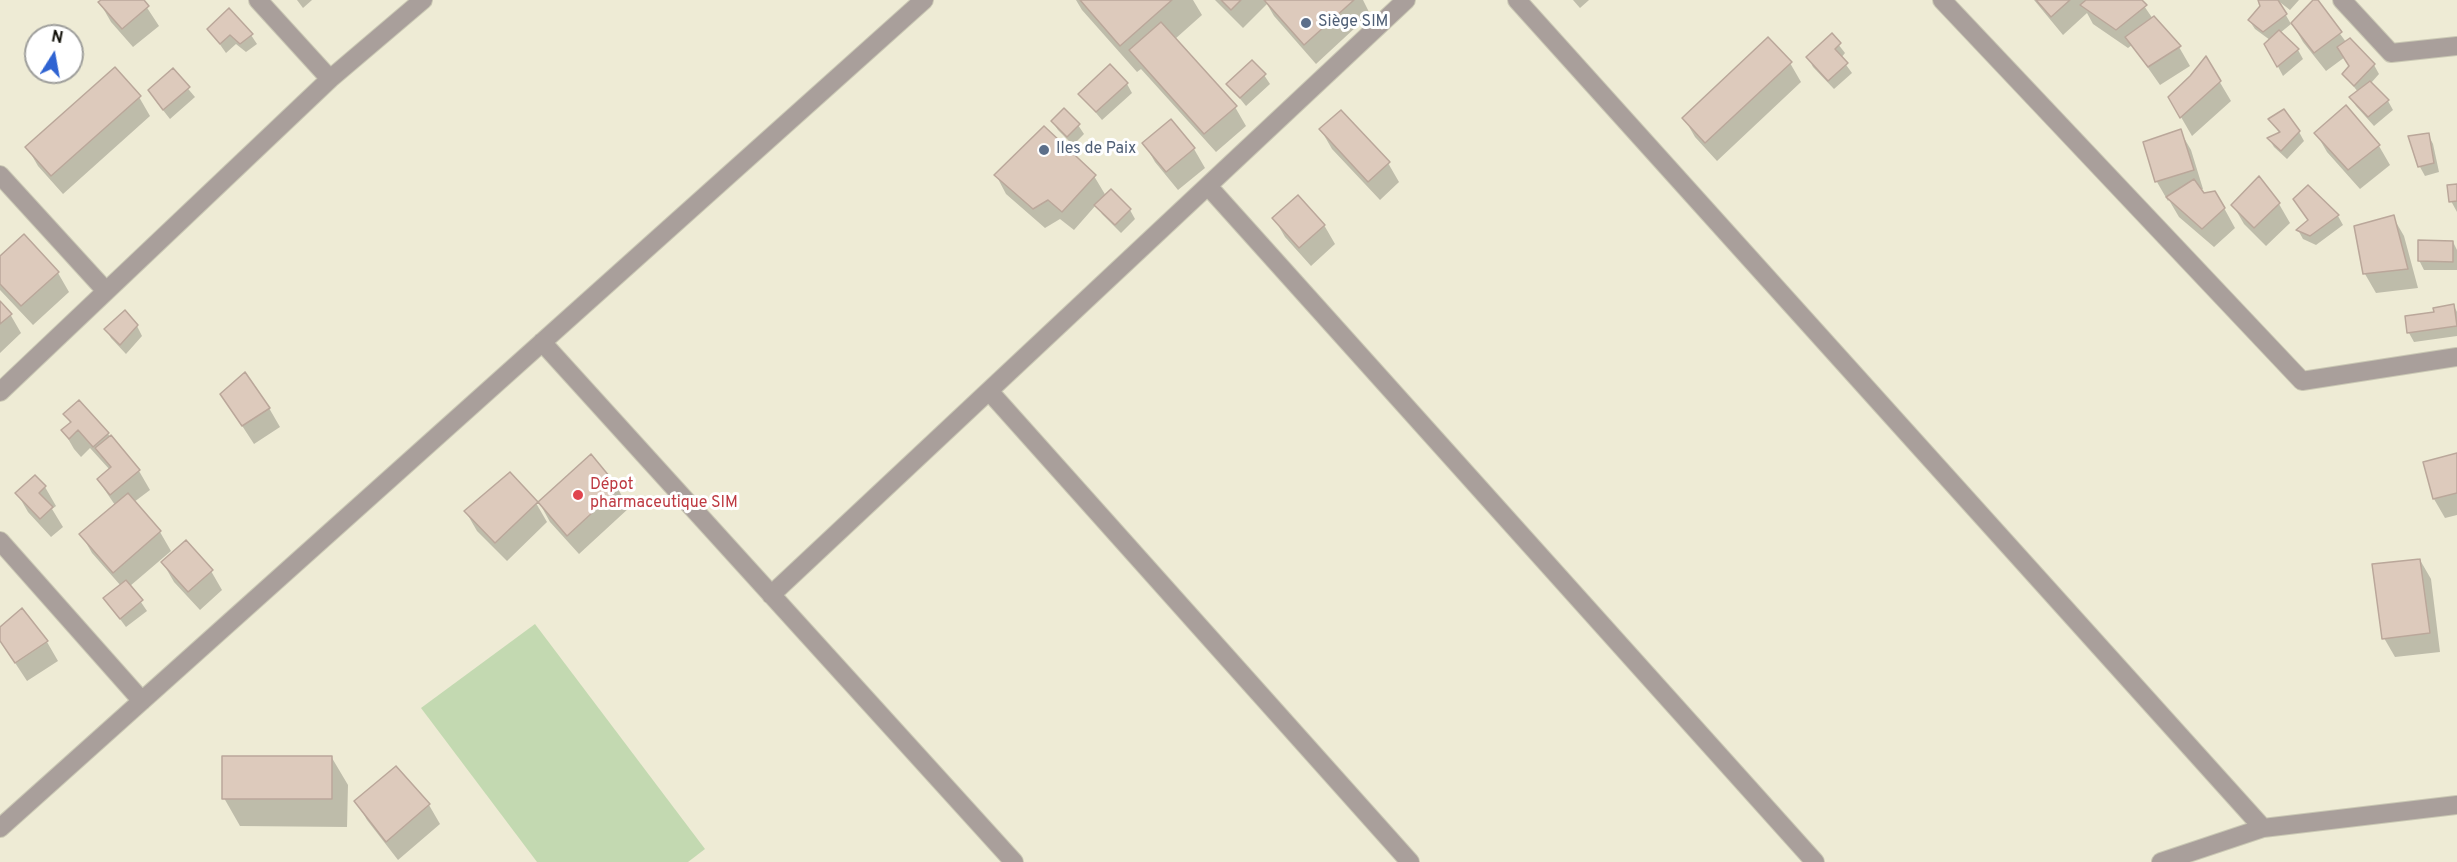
<!DOCTYPE html>
<html>
<head>
<meta charset="utf-8">
<style>
	body { margin:0 }
	#map { position:relative; width:2457px; height:862px; overflow:hidden; background:#eeebd5; font-family:Overpass,sans-serif }
	canvas { display:block }
	.north { position:absolute; left:24px; top:24px; width:60px; height:60px; box-sizing:border-box; background:#fff; border:2px solid #9f9f9c; border-radius:50%; rotate:11deg; font-size:16px; font-weight:700; line-height:24px; text-align:center; color:#100f08 }
	.north::after { content:''; display:block; margin:auto; width:21px; height:27px; background:#2f63d2; clip-path:polygon(50% 0,100% 100%,50% 72%,0 100%) }
</style>
</head>
<body>
<div id="map">
<canvas width="2457" height="862"></canvas>
<div class="north">N</div>
</div>
<script>
const ctx = document.querySelector('canvas').getContext('2d');
ctx.lineJoin = 'round';
function paint(path, color) {
  ctx.fillStyle = color;
  ctx.fill(path, 'evenodd');
}
function toPath(rows) {
  const path = new Path2D();
  for (const r of rows) {
    path.moveTo(r[0], r[1]);
    for (let i = 2; i < r.length; i += 2) path.lineTo(r[i], r[i + 1]);
  }
  return path;
}
function stroke(path, color, width, dash) {
  ctx.strokeStyle = color;
  ctx.lineWidth = width;
  ctx.lineCap = dash ? 'butt' : 'round';
  ctx.setLineDash(dash || []);
  ctx.stroke(path);
}
function write(font, color, halo, rows, align = 'center') {
  ctx.font = font + ' Overpass,sans-serif';
  ctx.lineWidth = 6;
  ctx.setLineDash([]);
  ctx.textBaseline = 'middle';
  ctx.strokeStyle = halo;
  ctx.fillStyle = color;
  for (const [text, x, y, turn = 0] of rows) {
    ctx.save();
    ctx.translate(x, y);
    ctx.rotate((+turn || 0) * Math.PI / 180);
    ctx.textAlign = isNaN(turn) ? turn : align;
    if (halo) ctx.strokeText(text, 0, 0);
    ctx.fillText(text, 0, 0);
    ctx.restore();
  }
}
const green = toPath([
	[535,624,705,849,688,862,537,862,421,708]
]);
const shadow = toPath([
	[103,0,142,0,159,26,133,47,111,22,100,3],
	[297,0,312,0,303,8],
	[1076,0,1193,0,1202,15,1175,39,1235,107,1246,126,1216,152,1141,69,1137,72,1082,10],
	[1215,0,1363,0,1370,14,1316,64,1274,16,1267,4,1243,28],
	[1573,0,1589,0,1580,8],
	[2034,0,2140,0,2153,19,2179,47,2190,66,2160,85,2132,45,2128,48,2093,24,2087,13,2063,35],
	[2260,0,2299,0,2290,10,2277,0,2291,24,2280,33,2298,50,2303,59,2283,76,2266,44,2270,40,2255,29,2249,20,2261,7],
	[2315,0,2346,42,2350,40,2374,65,2379,74,2371,83,2388,101,2393,110,2374,126,2356,106,2350,97,2358,92,2344,74,2350,66,2345,57,2326,71,2303,42,2292,23],
	[209,29,251,35,257,44,246,52,236,44,226,53],
	[1831,35,1845,53,1841,58,1852,73,1834,89,1813,67,1808,57],
	[2206,59,2231,101,2192,136,2170,98],
	[1790,63,1801,82,1717,161,1695,137,1684,118],
	[173,71,195,97,170,119,155,100],
	[1264,75,1270,84,1246,106,1228,84],
	[1127,84,1132,93,1102,120,1080,94],
	[139,97,150,116,63,194,38,166,27,147],
	[2270,119,2299,132,2304,141,2287,159,2274,147,2269,139,2280,134],
	[1052,121,1078,125,1084,134,1073,145,1058,130],
	[1321,130,1388,163,1399,182,1380,200,1332,149],
	[2180,131,2191,150,2203,189,2200,190,2224,208,2235,228,2214,247,2179,217,2169,200,2168,201,2157,182,2144,143],
	[2316,133,2379,146,2390,165,2360,189,2327,152],
	[2428,134,2433,144,2439,172,2425,176,2420,167,2410,137],
	[1144,143,1194,149,1205,168,1178,190,1155,162],
	[996,175,1094,176,1106,196,1130,210,1135,219,1121,233,1102,214,1096,205,1074,230,1060,219,1045,228,1006,194],
	[2457,185,2457,212,2451,201],
	[2308,187,2338,216,2343,225,2316,245,2303,239,2298,230,2309,221,2295,200],
	[2279,204,2290,223,2266,246,2244,224,2233,205],
	[2393,217,2404,236,2418,288,2376,293,2365,274],
	[1274,218,1324,225,1335,244,1311,266,1285,237],
	[2453,242,2457,250,2457,270,2424,270,2419,260],
	[0,258,58,273,69,292,33,325,0,290],
	[0,303,10,314,21,333,0,353],
	[2454,306,2457,312,2457,336,2414,342,2409,333,2406,317,2435,313],
	[137,326,142,336,126,354,111,338,106,329],
	[222,395,269,408,280,427,254,444],
	[65,414,108,434,139,471,150,490,134,502,160,532,171,551,130,586,147,611,126,627,105,599,121,586,92,553,81,534,115,505,98,480,110,470,90,448,81,457,74,449,63,430,71,424],
	[2457,454,2457,515,2445,518,2434,499,2425,463],
	[35,477,45,487,56,506,52,509,63,527,51,537,28,512,17,493],
	[618,489,629,508,579,554,550,522,539,502],
	[536,503,547,522,507,561,477,531,466,512],
	[2420,560,2431,579,2440,652,2395,657,2384,638],
	[163,563,211,571,222,590,200,610,174,582],
	[0,629,47,642,58,661,27,681,0,640],
	[332,758,348,785,347,827,240,826,224,798],
	[356,801,429,805,440,824,398,860,367,820]
]);
const building = toPath([
	[101,0,144,0,149,6,122,29,98,2,101,0],
	[1080,0,1172,0,1120,46,1080,0],
	[1221,0,1241,0,1231,10,1221,0],
	[1264,0,1354,0,1304,45,1264,0],
	[2036,0,2070,0,2051,17,2036,0],
	[2086,0,2142,0,2147,5,2116,30,2080,5,2086,0],
	[2258,0,2278,0,2287,14,2263,32,2248,20,2260,6,2258,0],
	[2313,0,2318,0,2342,32,2314,53,2291,23,2313,0],
	[229,8,253,34,240,44,230,35,220,44,207,29,229,8],
	[2154,16,2181,46,2148,67,2125,37,2154,16],
	[1161,22,1237,106,1204,134,1129,50,1161,22],
	[2279,30,2299,49,2277,67,2264,44,2279,30],
	[1832,33,1841,43,1835,49,1848,63,1828,81,1806,57,1832,33],
	[1768,37,1792,62,1705,143,1682,118,1768,37],
	[2350,38,2375,64,2354,86,2342,74,2349,66,2337,47,2350,38],
	[2206,56,2221,81,2180,118,2168,97,2190,76,2206,56],
	[1252,60,1266,74,1240,98,1226,84,1252,60],
	[1110,64,1128,83,1096,112,1078,94,1110,64],
	[115,67,141,96,51,176,25,147,115,67],
	[173,68,190,87,163,110,148,90,173,68],
	[2370,81,2389,100,2368,117,2349,97,2370,81],
	[2346,105,2380,145,2348,170,2314,133,2346,105],
	[1064,108,1080,124,1067,137,1051,121,1064,108],
	[2284,109,2300,131,2281,151,2267,138,2280,132,2268,119,2284,109],
	[1341,110,1390,162,1368,182,1319,129,1341,110],
	[1171,119,1195,148,1166,172,1142,143,1171,119],
	[1044,126,1096,175,1062,212,1048,200,1033,209,994,175,1044,126],
	[2181,129,2194,170,2155,182,2143,142,2181,129],
	[2429,133,2434,163,2418,167,2408,136,2429,133],
	[2259,176,2280,203,2254,228,2231,205,2259,176],
	[2194,179,2204,193,2215,191,2225,208,2202,229,2166,197,2194,179],
	[2457,184,2457,201,2449,202,2447,185,2457,184],
	[2308,185,2339,215,2310,236,2296,230,2308,220,2293,199,2308,185],
	[1111,189,1131,209,1115,225,1094,205,1111,189],
	[1298,195,1325,225,1299,248,1272,218,1298,195],
	[2394,215,2408,269,2363,274,2354,226,2394,215],
	[24,234,59,272,21,306,0,284,0,256,24,234],
	[2418,240,2453,241,2453,262,2418,261,2418,240],
	[0,301,12,314,0,324,0,301],
	[2454,304,2457,326,2407,333,2405,316,2434,312,2433,308,2454,304],
	[125,310,138,325,120,345,104,329,125,310],
	[245,372,270,408,242,426,220,394,245,372],
	[79,400,109,433,93,447,78,430,69,439,61,430,71,422,63,414,79,400],
	[111,435,140,470,110,495,97,479,111,467,95,448,111,435],
	[2457,453,2457,493,2433,499,2423,462,2457,453],
	[591,454,619,488,567,536,538,502,591,454],
	[510,472,538,502,495,543,464,511,510,472],
	[35,475,46,486,39,493,53,507,40,519,15,493,35,475],
	[128,493,161,531,113,573,79,534,128,493],
	[186,540,213,570,188,592,161,562,186,540],
	[2420,559,2430,633,2382,639,2372,564,2420,559],
	[126,580,143,600,120,619,103,598,126,580],
	[22,608,48,641,15,663,0,641,0,627,22,608],
	[222,756,332,756,332,799,222,799,222,756],
	[396,766,430,804,386,842,354,801,396,766]
]);
const street = toPath([
	[258,0,330,79],
	[1517,0,2263,828],
	[1942,0,2302,381,2457,357],
	[2342,0,2391,53,2457,46],
	[0,175,106,291],
	[1208,186,1815,862],
	[542,342,1014,862],
	[989,391,1410,862],
	[0,392,330,79,423,0],
	[0,541,142,701],
	[771,595,1406,0],
	[0,828,924,0],
	[2161,862,2263,828,2457,805]
]);
const markers = [
	[1306,23,6,"#5c6f8a"],
	[1044,150,6,"#5c6f8a"],
	[578,495,6,"#e0444e"]
];
const serviceNames = [
	["Siège SIM",1318,23],
	["Iles de Paix",1056,150]
];
const healthNames = [
	["Dépot",590,486],
	["pharmaceutique SIM",590,504]
];
paint(green, '#c3d9b1');
paint(shadow, '#0003');
paint(building, '#ddcabc');
stroke(building, '#baa79a', 1.5);
stroke(street, '#cac8b4', 20);
stroke(street, '#a99f9b', 18);
for (const [x, y, r, color] of markers) {
  const dot = new Path2D();
  dot.arc(x, y, r, 0, 2 * Math.PI);
  ctx.fillStyle = color;
  ctx.fill(dot);
  stroke(dot, '#fff', 2);
}
write('16px', '#4e5e75', '#fff', serviceNames, 'left');
write('16px', '#be3a42', '#fff', healthNames, 'left');
</script>
</body>
</html>
